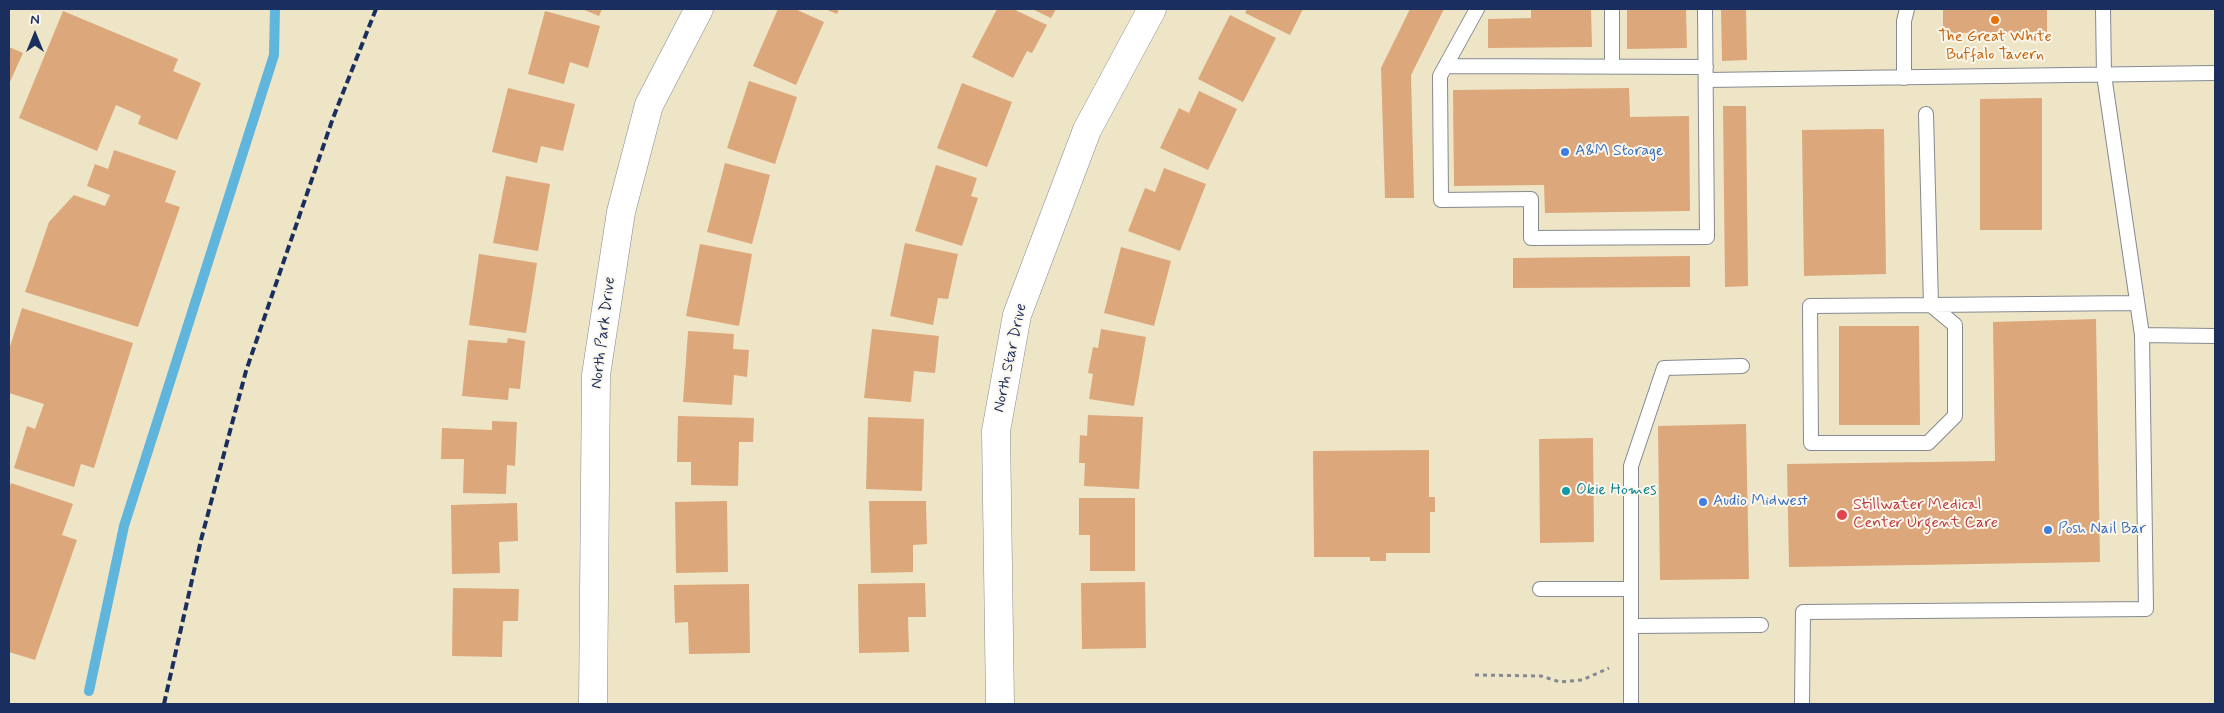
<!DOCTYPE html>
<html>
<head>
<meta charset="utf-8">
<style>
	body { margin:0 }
	#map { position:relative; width:2224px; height:713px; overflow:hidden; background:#eee5c7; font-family:Mynerve,sans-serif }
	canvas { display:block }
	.frame { position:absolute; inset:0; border:10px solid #1b2f5e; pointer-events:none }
	.north { position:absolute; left:10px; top:10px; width:50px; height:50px; -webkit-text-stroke:4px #fbf7ec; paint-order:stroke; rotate:0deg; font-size:14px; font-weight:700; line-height:20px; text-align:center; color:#1b2f5e }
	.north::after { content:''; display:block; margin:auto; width:18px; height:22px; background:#1b2f5e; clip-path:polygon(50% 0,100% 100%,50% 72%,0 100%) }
</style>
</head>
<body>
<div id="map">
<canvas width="2224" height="713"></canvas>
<div class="frame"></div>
<div class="north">N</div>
</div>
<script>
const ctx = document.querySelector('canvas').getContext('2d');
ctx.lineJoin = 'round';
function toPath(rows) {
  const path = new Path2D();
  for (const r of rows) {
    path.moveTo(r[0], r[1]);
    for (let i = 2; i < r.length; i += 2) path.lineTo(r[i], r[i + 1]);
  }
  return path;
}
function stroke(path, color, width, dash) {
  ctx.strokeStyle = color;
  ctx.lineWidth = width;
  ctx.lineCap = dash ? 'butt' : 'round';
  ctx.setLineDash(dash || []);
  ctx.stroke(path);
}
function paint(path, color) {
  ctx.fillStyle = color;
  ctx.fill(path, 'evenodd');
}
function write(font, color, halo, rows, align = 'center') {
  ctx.font = font + ' Mynerve,sans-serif';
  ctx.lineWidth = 4;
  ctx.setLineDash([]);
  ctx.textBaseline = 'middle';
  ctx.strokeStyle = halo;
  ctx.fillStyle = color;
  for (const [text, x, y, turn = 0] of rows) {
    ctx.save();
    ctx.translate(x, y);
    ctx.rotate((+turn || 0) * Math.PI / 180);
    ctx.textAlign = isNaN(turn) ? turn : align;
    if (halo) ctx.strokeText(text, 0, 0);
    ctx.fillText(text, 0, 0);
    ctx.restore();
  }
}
const stream = toPath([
	[89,691,124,526,274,55,275,9]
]);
const building = toPath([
	[582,9,602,9,599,16],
	[778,9,795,9,824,22,796,85,753,66],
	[825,9,839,9,837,14],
	[997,9,1013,9,1047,25,1032,53,1027,51,1013,78,972,57],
	[1032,9,1056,9,1051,18],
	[1247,9,1303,9,1290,35,1245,13],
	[1410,9,1444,9,1411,75,1414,198,1385,198,1381,68],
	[1531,9,1591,9,1592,47,1488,48,1488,19,1531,18],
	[1627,9,1686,9,1687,48,1627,49],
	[1721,9,1746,9,1747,60,1722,61],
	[1943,9,2047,9,2047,32,1943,33],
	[63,11,178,59,173,71,201,83,177,140,138,124,141,116,116,105,97,151,19,118],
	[545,11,600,26,588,68,570,62,564,84,528,74],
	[1230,15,1276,38,1243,102,1198,79],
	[9,47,23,53,9,84],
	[749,81,797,97,775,164,727,148],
	[962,83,1012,102,987,167,937,148],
	[508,88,575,104,563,151,541,146,537,163,492,152],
	[1629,88,1630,117,1689,116,1690,211,1545,213,1544,185,1454,186,1453,90],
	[1199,91,1237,109,1208,170,1160,148,1179,108,1189,113],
	[2042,98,2042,230,1980,230,1980,99],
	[1723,106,1746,106,1748,286,1725,287],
	[1884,129,1886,274,1804,276,1802,130],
	[114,150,176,171,165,202,180,207,138,327,25,292,49,222,74,195,105,206,110,195,87,186,95,164,108,169],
	[725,163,770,175,752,244,707,232],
	[936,165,977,178,971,196,978,198,962,246,915,231],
	[1164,168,1206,184,1180,251,1128,231,1145,188,1155,192],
	[506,176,550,184,538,251,493,243],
	[905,243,958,254,948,299,938,298,933,325,890,316],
	[700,244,752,254,739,326,686,316],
	[1121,247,1171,261,1154,326,1104,313],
	[479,254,537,263,526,333,469,325],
	[1690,256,1690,287,1513,288,1513,258],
	[22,308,133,343,94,468,81,464,74,487,14,468,27,426,35,429,44,404,9,393,9,350],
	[2096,319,2100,562,1789,567,1787,464,1995,461,1993,322],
	[1839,326,1919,326,1920,425,1839,425],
	[872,329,939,336,935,373,914,371,911,402,864,398],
	[1101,329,1146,337,1134,406,1089,399,1093,374,1088,373,1093,347,1098,348],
	[688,331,734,334,733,349,749,350,747,377,734,375,732,405,683,402],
	[508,338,525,341,520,389,509,388,508,400,462,396,468,340,507,343],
	[1088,415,1143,417,1139,489,1084,486,1085,463,1079,463,1080,435,1087,436],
	[678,416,754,418,753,442,739,442,738,486,691,485,691,462,677,462],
	[868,417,924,419,922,491,866,489],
	[492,421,517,422,515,466,507,465,506,494,463,493,464,459,441,459,442,428,492,430],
	[1746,424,1749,579,1660,580,1658,426],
	[1593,438,1594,542,1540,543,1539,439],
	[1429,450,1429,497,1435,497,1435,512,1430,512,1430,553,1386,553,1386,561,1370,561,1370,557,1314,557,1313,451],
	[11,483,73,504,62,535,77,540,35,660,9,652,9,490],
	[1079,498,1135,498,1135,571,1090,571,1090,535,1079,535],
	[727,501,728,572,676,573,675,502],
	[869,501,926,501,927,544,913,545,913,572,871,573],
	[517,503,518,541,499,542,500,573,452,574,451,505],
	[1145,582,1146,648,1082,649,1081,583],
	[925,583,926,617,908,617,909,652,859,653,858,584],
	[749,584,750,653,689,654,688,622,675,623,674,585],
	[453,588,519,589,518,621,503,621,502,657,452,656]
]);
const path = toPath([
	[1475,675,1541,676,1560,682,1582,680,1609,668]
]);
const service = toPath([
	[1477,9,1440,76,1441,200,1531,199,1531,238,1707,237,1705,9],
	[1612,9,1612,67],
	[2103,9,2104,75,2142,335,2215,336],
	[1446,66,1706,67],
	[1904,78,1904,21,1907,9],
	[1706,80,2215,73],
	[1926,114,1931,305,1955,325,1955,416,1928,443,1811,443,1810,306,1931,305,2137,303],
	[1540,589,1630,589],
	[1631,626,1761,625],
	[1631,704,1631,466,1664,368,1742,366],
	[1802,704,1803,612,2146,609,2142,335]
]);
const minor = toPath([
	[593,704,596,375,621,212,649,105,699,9],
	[1000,704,996,431,1017,315,1087,130,1152,9]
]);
const rail = toPath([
	[164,704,201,540,246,371,333,118,376,9]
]);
const markers = [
	[1995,20,5,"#e8710a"],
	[1565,152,5,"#3f7fe0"],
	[1566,491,5,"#0f9aa8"],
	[1703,502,5,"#3f7fe0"],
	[1842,515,6,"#e0444e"],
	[2048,530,5,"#3f7fe0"]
];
const foodNames = [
	["The Great White",1995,38],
	["Buffalo Tavern",1995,56]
];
const shopNames = [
	["A&M Storage",1575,152],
	["Audio Midwest",1713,502],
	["Posh Nail Bar",2058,530]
];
const streetNames = [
	["North Park Drive",604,333,-83],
	["North Star Drive",1011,358,-78]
];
const cultureNames = [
	["Okie Homes",1576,491]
];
const healthNames = [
	["Stillwater Medical",1853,506],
	["Center Urgent Care",1853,524]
];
stroke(stream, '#5fb5dc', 10);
paint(building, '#dca77b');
stroke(service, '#848a92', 16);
stroke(minor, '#848a92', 29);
stroke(path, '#848a92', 3, [4, 4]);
stroke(service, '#fff', 14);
stroke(minor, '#fff', 28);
stroke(rail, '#1b2f5e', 4, [8, 4]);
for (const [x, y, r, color] of markers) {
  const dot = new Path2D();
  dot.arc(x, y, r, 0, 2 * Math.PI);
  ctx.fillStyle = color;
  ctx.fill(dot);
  stroke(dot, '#fbf7ec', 2);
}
write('16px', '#c56008', '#fbf7ec', foodNames);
write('16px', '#366cbe', '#fbf7ec', shopNames, 'left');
write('16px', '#1b2f5e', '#fbf7ec', streetNames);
write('16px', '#0d838f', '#fbf7ec', cultureNames, 'left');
write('16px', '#be3a42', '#fbf7ec', healthNames, 'left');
</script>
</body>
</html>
